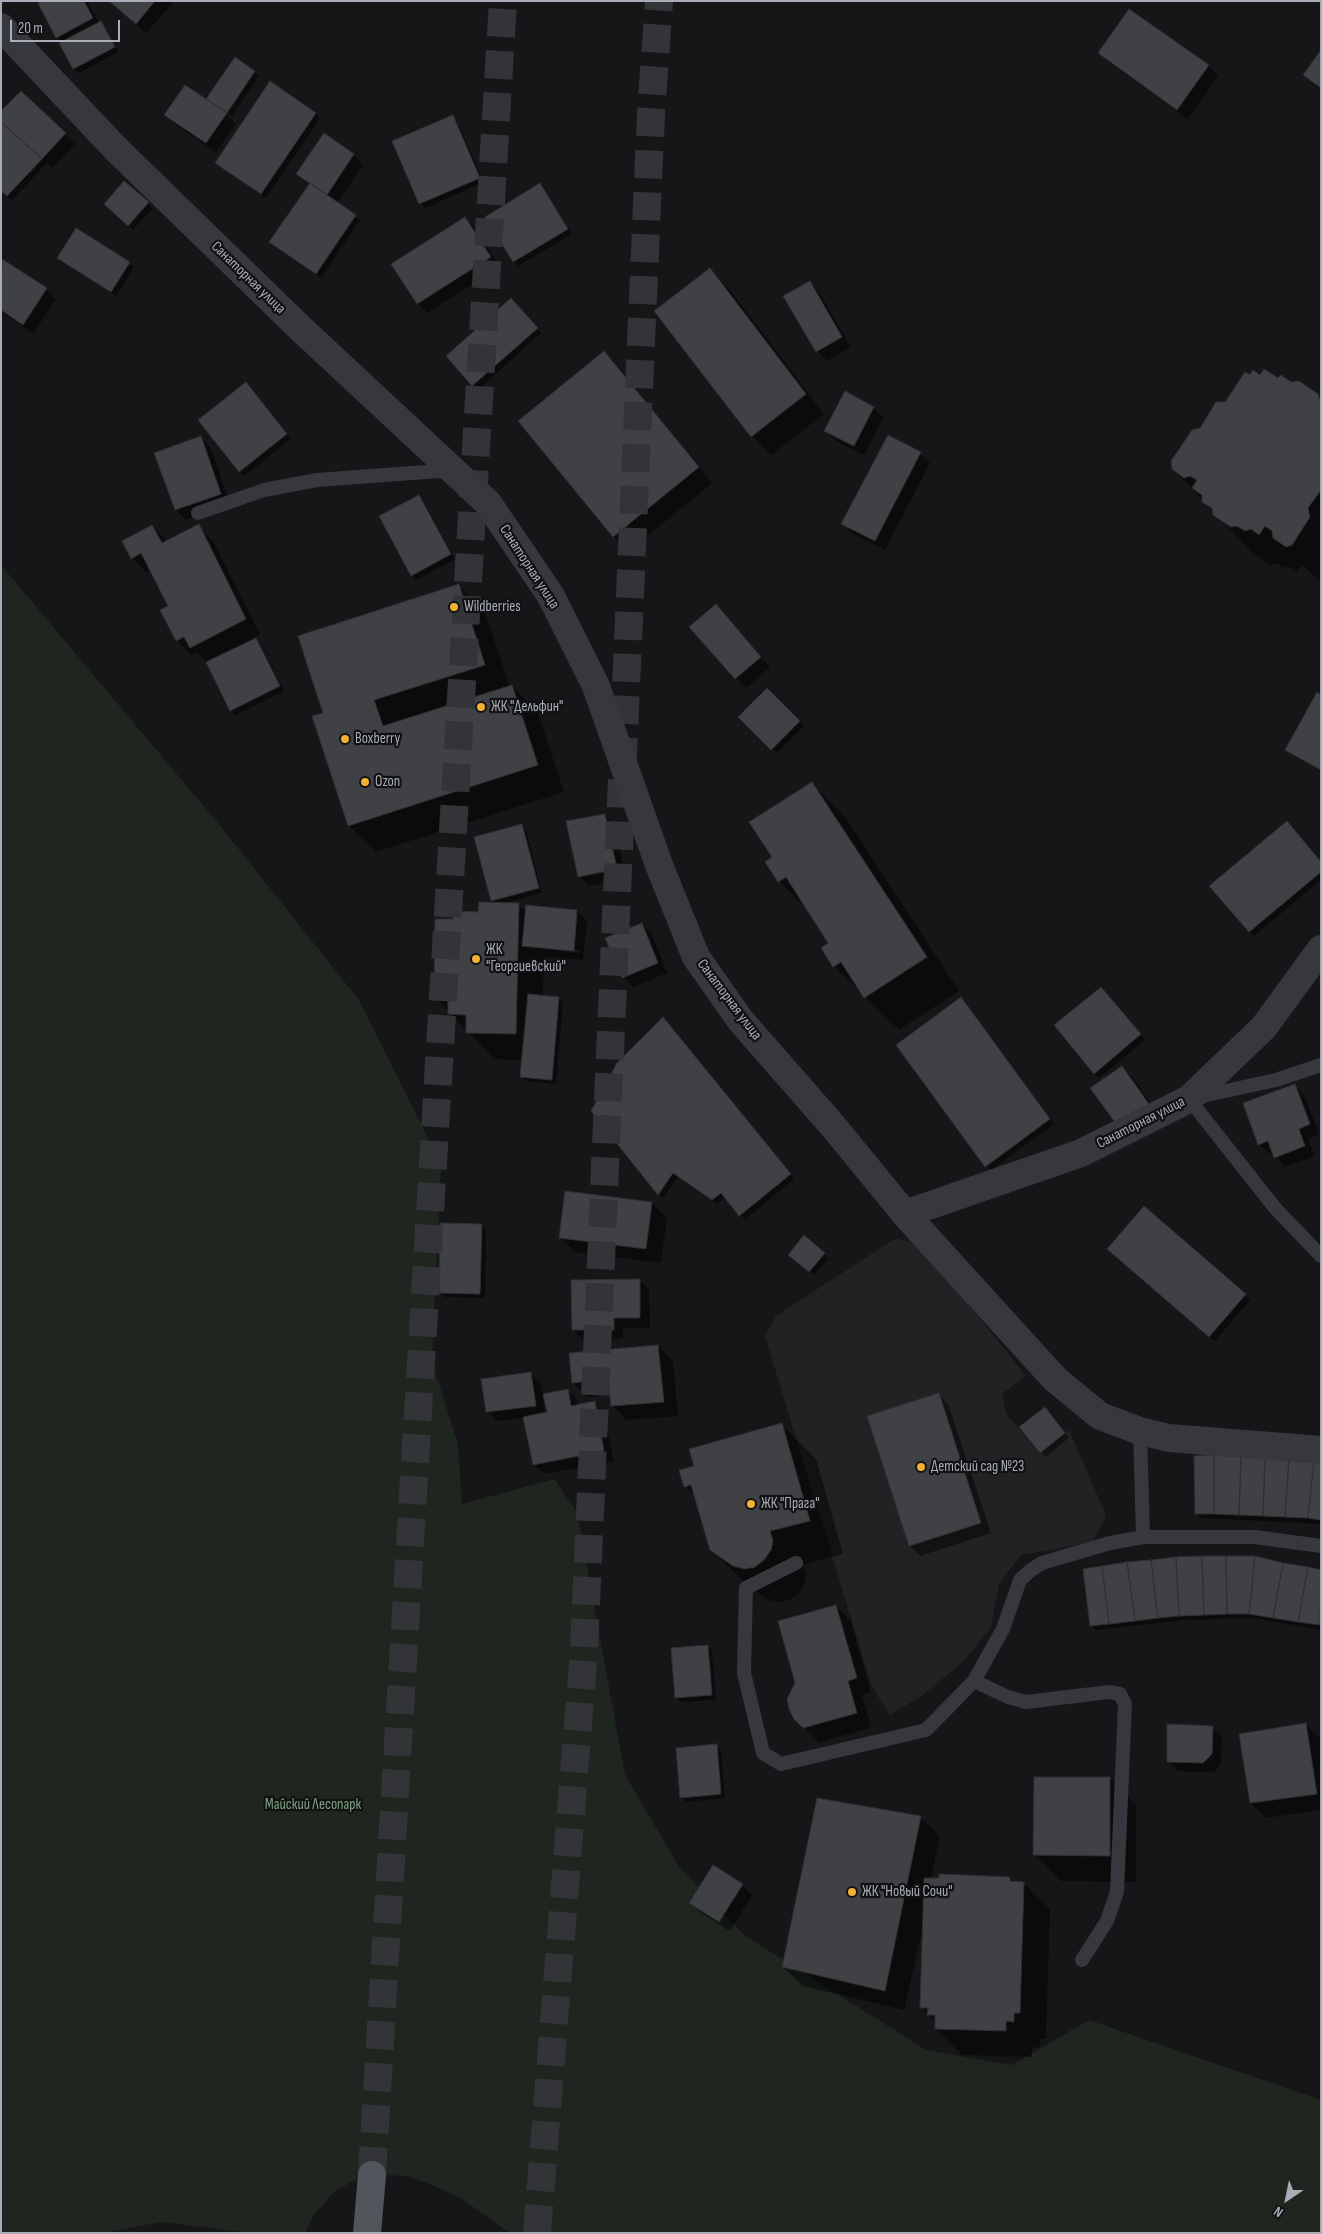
<!DOCTYPE html>
<html>
<head>
<meta charset="utf-8">
<style>
	body { margin:0 }
	#map { position:relative; width:1322px; height:2234px; overflow:hidden; background:#161618; font-family:"Sofia Sans Condensed",sans-serif }
	canvas { display:block }
	.frame { position:absolute; inset:0; border:2px solid #a8adb8; pointer-events:none }
	.north { position:absolute; left:1262px; top:2174px; width:50px; height:50px; -webkit-text-stroke:4px #111113; paint-order:stroke; rotate:214deg; font-size:14px; font-weight:700; line-height:20px; text-align:center; color:#a8adb8 }
	.north::after { content:''; display:block; margin:auto; width:18px; height:22px; background:#a8adb8; clip-path:polygon(50% 0,100% 100%,50% 72%,0 100%) }
	.scale { position:absolute; left:10px; top:20px; width:110px; height:22px; box-sizing:border-box; border:2px solid #a8adb8; border-top:0; padding-left:6px; font-size:15px; line-height:18px; white-space:nowrap; color:#a8adb8; -webkit-text-stroke:4px #111113; paint-order:stroke }
</style>
</head>
<body>
<div id="map">
<canvas width="1322" height="2234"></canvas>
<div class="frame"></div>
<div class="north">N</div>
<div class="scale">20 m</div>
</div>
<script>
const ctx = document.querySelector('canvas').getContext('2d');
ctx.lineJoin = 'round';
function paint(path, color) {
  ctx.fillStyle = color;
  ctx.fill(path, 'evenodd');
}
function toPath(rows) {
  const path = new Path2D();
  for (const r of rows) {
    path.moveTo(r[0], r[1]);
    for (let i = 2; i < r.length; i += 2) path.lineTo(r[i], r[i + 1]);
  }
  return path;
}
function stroke(path, color, width, dash) {
  ctx.strokeStyle = color;
  ctx.lineWidth = width;
  ctx.lineCap = dash ? 'butt' : 'round';
  ctx.setLineDash(dash || []);
  ctx.stroke(path);
}
function write(font, color, halo, rows, align = 'center') {
  ctx.font = font + ' "Sofia Sans Condensed",sans-serif';
  ctx.lineWidth = 4.5;
  ctx.setLineDash([]);
  ctx.textBaseline = 'middle';
  ctx.strokeStyle = halo;
  ctx.fillStyle = color;
  for (const [text, x, y, turn = 0] of rows) {
    ctx.save();
    ctx.translate(x, y);
    ctx.rotate((+turn || 0) * Math.PI / 180);
    ctx.textAlign = isNaN(turn) ? turn : align;
    if (halo) ctx.strokeText(text, 0, 0);
    ctx.fillText(text, 0, 0);
    ctx.restore();
  }
}
const built = toPath([
	[896,1238,921,1245,1026,1376,1002,1394,1007,1415,1040,1453,1069,1430,1106,1515,1093,1542,1021,1555,999,1584,991,1627,964,1661,923,1695,890,1715,872,1687,765,1336,776,1316]
]);
const green = toPath([
	[1,565,218,823,359,1000,441,1164,432,1362,458,1444,462,1504,554,1479,577,1512,625,1775,680,1868,744,1935,926,2050,1012,2065,1089,2020,1321,2100,1321,2233,510,2233,459,2197,432,2185,407,2176,382,2175,353,2181,335,2191,314,2215,305,2233,250,2233,161,2222,103,2233,1,2233]
]);
const shadow = toPath([
	[45,1,87,1,99,23,105,27,118,52,79,73,74,68,62,42,57,37],
	[109,1,171,1,173,3,146,33],
	[1321,52,1321,91,1304,75],
	[1100,53,1208,66,1218,76,1188,119,1110,63],
	[254,72,259,76,232,116,225,110,225,113,236,124,216,152,176,125,166,115,211,103,208,99],
	[316,114,320,118,266,198,216,163],
	[452,116,457,121,484,182,425,208,420,203],
	[65,134,75,144,53,168,47,163,12,200,1,190],
	[354,155,363,165,337,203,360,220,321,278,271,242,310,185,298,174],
	[124,183,153,208,133,230,106,204],
	[540,185,572,234,518,266,514,261],
	[465,218,475,228,500,267,427,313,417,303],
	[76,229,134,267,116,296,58,258],
	[3,261,46,289,56,299,33,334,1,312],
	[709,270,729,289,824,414,771,455,752,436],
	[809,282,819,292,851,347,827,361,817,351],
	[515,304,541,333,478,390,448,356],
	[604,353,619,368,712,483,629,551,614,536],
	[1250,377,1291,383,1317,395,1321,399,1321,582,1302,565,1297,572,1290,567,1284,568,1276,563,1270,565,1253,553,1173,469,1201,429],
	[251,388,291,439,244,476,240,471],
	[873,408,883,418,864,455,836,441,826,431],
	[888,436,920,453,930,463,885,550,853,534,843,524],
	[201,438,211,448,230,504,186,520,176,510],
	[419,496,423,501,455,559,416,580,412,575],
	[152,526,168,542,198,526,213,541,260,634,254,638,260,644,284,691,236,715,231,710,207,662,197,653,192,655,177,641,162,611,170,607,151,570,147,573,132,558],
	[458,585,485,612,510,687,512,686,538,713,564,792,376,852,349,826,314,717,324,714],
	[725,616,770,667,746,688,691,627],
	[767,690,804,726,777,753,740,717],
	[1321,696,1321,771,1286,750],
	[811,783,845,817,959,991,899,1030,834,966,830,944,810,912,779,881,774,857],
	[605,815,615,825,626,879,589,886,579,876],
	[522,826,526,830,542,893,504,903,518,904,526,912,577,911,587,921,583,960,544,957,543,997,559,998,563,1003,556,1084,526,1081,521,1076,523,1060,494,1059,435,997,454,920,480,913,495,904,492,900],
	[544,947,580,950,580,953,544,949],
	[1321,863,1321,880,1254,936,1250,932],
	[642,924,652,934,667,973,633,987,623,977],
	[1105,993,1145,1040,1099,1078,1094,1073],
	[961,999,1054,1124,991,1170,986,1166],
	[668,1023,794,1179,745,1220,726,1197,717,1204,678,1177,663,1198,659,1194],
	[1122,1067,1132,1077,1160,1117,1092,1089],
	[1295,1086,1305,1096,1319,1134,1308,1139,1315,1156,1285,1167,1274,1153,1269,1154,1259,1144],
	[652,1203,667,1218,661,1263,575,1252,560,1237],
	[1144,1208,1250,1300,1215,1341,1113,1253],
	[482,1225,486,1230,485,1298,445,1297,440,1293],
	[824,1254,829,1259,814,1275,794,1259],
	[639,1280,649,1290,650,1328,623,1328,623,1339,583,1340,573,1330],
	[658,1346,673,1361,678,1416,627,1420,612,1405,611,1395,588,1397,573,1383],
	[531,1374,541,1384,543,1395,567,1390,577,1400,578,1406,594,1403,604,1413,614,1461,544,1474,534,1464,524,1418,497,1421,487,1411],
	[545,1395,548,1413,545,1414,543,1396],
	[938,1394,948,1404,991,1533,920,1556,910,1546,868,1416],
	[1049,1413,1069,1438,1045,1457,1041,1452],
	[782,1425,816,1459,843,1554,803,1565,806,1575,805,1584,798,1594,789,1600,779,1602,768,1600,745,1583,711,1549,696,1498,685,1486,695,1467],
	[1321,1463,1321,1524,1201,1518,1196,1513],
	[1255,1557,1321,1571,1321,1630,1255,1618,1185,1620,1096,1630,1091,1625],
	[836,1606,851,1621,871,1693,862,1695,871,1728,819,1742,795,1718],
	[708,1646,712,1651,716,1700,681,1702,676,1698],
	[1306,1725,1321,1739,1321,1810,1266,1818,1251,1803,1241,1735],
	[1212,1727,1222,1737,1221,1764,1214,1773,1178,1771,1168,1761],
	[716,1746,721,1750,725,1798,686,1802,681,1797],
	[1110,1779,1136,1805,1136,1882,1061,1881,1035,1854],
	[920,1817,940,1836,931,1879,1010,1878,1014,1882,1023,1883,1050,1909,1046,2039,1040,2039,1040,2048,1032,2047,1032,2057,962,2055,936,2029,936,2022,921,2007,924,1923,904,2010,803,1986,783,1967],
	[713,1867,742,1885,752,1895,730,1931,701,1913,691,1903]
]);
const building = toPath([
	[42,1,84,1,93,18,56,38,38,3,42,1],
	[109,1,155,1,136,24,109,1],
	[1129,9,1209,65,1177,110,1098,53,1129,9],
	[101,21,115,47,73,69,59,43,101,21],
	[1321,50,1321,88,1303,75,1321,50],
	[235,57,255,71,227,113,206,99,235,57],
	[270,81,316,113,261,194,215,163,270,81],
	[185,85,227,113,206,143,164,115,185,85],
	[21,91,66,133,42,159,1,122,1,111,21,91],
	[453,115,480,178,419,204,392,141,453,115],
	[1,122,42,159,7,196,1,191,1,122],
	[324,133,354,154,327,195,296,174,324,133],
	[124,181,149,202,128,226,104,204,124,181],
	[310,183,356,215,316,274,269,242,310,183],
	[540,183,568,229,513,262,485,217,540,183],
	[465,217,491,257,417,304,391,264,465,217],
	[76,228,130,262,111,292,57,258,76,228],
	[2,259,47,288,23,325,1,310,2,259],
	[710,268,806,394,751,437,654,311,710,268],
	[810,281,842,337,816,352,783,296,810,281],
	[511,298,538,328,472,386,446,356,511,298],
	[604,351,699,467,613,537,518,421,604,351],
	[1264,369,1278,378,1281,375,1291,382,1299,381,1318,394,1321,403,1321,490,1308,508,1310,517,1292,545,1286,547,1273,538,1272,531,1265,526,1259,535,1251,529,1245,531,1237,526,1231,527,1213,515,1212,508,1202,502,1202,495,1192,488,1197,480,1190,476,1184,478,1172,469,1171,461,1192,430,1200,428,1216,402,1225,402,1245,372,1250,375,1253,370,1260,375,1264,369],
	[246,382,287,434,239,472,198,420,246,382],
	[845,391,874,407,854,446,824,431,845,391],
	[888,435,921,452,875,541,841,524,888,435],
	[201,436,221,494,175,510,154,453,201,436],
	[419,495,451,554,411,576,379,516,419,495],
	[199,524,246,619,190,648,184,637,176,641,160,610,168,606,141,553,131,559,122,541,152,525,162,543,199,524],
	[459,584,485,665,374,700,383,726,512,685,538,765,348,826,312,716,323,713,298,636,459,584],
	[716,604,761,657,735,679,689,627,716,604],
	[256,638,280,686,230,711,206,662,256,638],
	[767,688,800,721,771,750,738,717,767,688],
	[1317,692,1321,695,1321,770,1285,750,1317,692],
	[812,782,927,957,864,998,841,962,833,967,821,948,828,943,786,877,778,882,765,862,772,857,749,822,812,782],
	[605,814,617,869,578,877,566,821,605,814],
	[1287,821,1321,862,1321,872,1249,932,1209,886,1287,821],
	[522,824,539,888,491,901,474,837,522,824],
	[479,902,519,903,516,1034,466,1033,466,1015,448,1014,448,998,434,998,435,919,453,919,453,911,478,912,479,902],
	[526,905,577,910,574,951,522,946,526,905],
	[642,923,658,963,622,978,605,938,642,923],
	[1101,987,1141,1034,1094,1074,1054,1025,1101,987],
	[528,994,559,997,552,1080,520,1077,528,994],
	[961,997,1050,1119,985,1167,896,1045,961,997],
	[663,1017,791,1174,739,1216,721,1193,712,1200,673,1173,658,1195,591,1111,617,1063,663,1017],
	[1122,1066,1151,1107,1120,1129,1090,1088,1122,1066],
	[1295,1084,1310,1124,1299,1129,1305,1146,1274,1158,1268,1141,1258,1145,1243,1103,1295,1084],
	[565,1191,652,1202,646,1249,559,1238,565,1191],
	[1144,1206,1246,1294,1209,1337,1107,1249,1144,1206],
	[440,1223,482,1224,480,1294,439,1293,440,1223],
	[804,1235,825,1253,809,1272,788,1255,804,1235],
	[640,1279,640,1318,614,1318,614,1330,572,1330,571,1280,640,1279],
	[658,1345,664,1402,611,1406,608,1379,572,1383,569,1353,658,1345],
	[531,1372,536,1406,486,1412,481,1379,531,1372],
	[568,1389,571,1406,595,1401,604,1451,533,1465,523,1417,547,1412,543,1394,568,1389],
	[939,1393,981,1523,909,1546,867,1416,939,1393],
	[1045,1407,1065,1433,1040,1453,1019,1427,1045,1407],
	[782,1423,810,1521,770,1531,773,1541,771,1550,764,1560,755,1567,745,1569,733,1566,710,1550,691,1485,684,1487,679,1470,694,1466,689,1449,782,1423],
	[1214,1455,1241,1457,1239,1515,1214,1514,1214,1455],
	[1214,1455,1214,1514,1195,1514,1194,1456,1214,1455],
	[1241,1457,1265,1458,1263,1516,1239,1515,1241,1457],
	[1265,1458,1289,1459,1285,1517,1263,1516,1265,1458],
	[1289,1459,1314,1461,1308,1518,1285,1517,1289,1459],
	[1314,1461,1321,1462,1321,1520,1308,1518,1314,1461],
	[1202,1556,1226,1556,1227,1614,1204,1615,1202,1556],
	[1202,1556,1204,1615,1179,1616,1176,1557,1202,1556],
	[1226,1556,1255,1556,1249,1614,1227,1614,1226,1556],
	[1255,1556,1283,1563,1273,1618,1249,1614,1255,1556],
	[1176,1557,1179,1616,1158,1618,1151,1560,1176,1557],
	[1151,1560,1158,1618,1135,1621,1127,1562,1151,1560],
	[1127,1562,1135,1621,1109,1624,1102,1566,1127,1562],
	[1283,1563,1308,1567,1298,1622,1273,1618,1283,1563],
	[1102,1566,1109,1624,1090,1626,1083,1569,1102,1566],
	[1308,1567,1321,1570,1320,1625,1298,1622,1308,1567],
	[836,1605,857,1678,848,1681,857,1713,803,1728,794,1719,789,1709,787,1699,795,1683,778,1621,836,1605],
	[708,1645,712,1695,675,1698,671,1648,708,1645],
	[1306,1723,1317,1794,1250,1803,1239,1734,1306,1723],
	[1167,1724,1213,1726,1212,1754,1203,1763,1167,1762,1167,1724],
	[717,1744,721,1794,680,1798,676,1748,717,1744],
	[1034,1777,1110,1777,1110,1856,1033,1855,1034,1777],
	[817,1798,921,1816,885,1991,782,1967,817,1798],
	[713,1865,743,1884,719,1922,689,1903,713,1865],
	[939,1874,1010,1877,1010,1881,1024,1882,1020,2013,1014,2013,1014,2022,1006,2021,1006,2031,935,2029,935,2015,927,2015,928,2008,920,2008,924,1878,939,1878,939,1874]
]);
const primaryTunnel = toPath([
	[372,2175,503,1],
	[537,2233,584,1650,651,113,659,1]
]);
const service = toPath([
	[198,513,264,490,317,480,453,470],
	[1321,1065,1276,1080,1189,1099,1275,1208,1321,1256],
	[1140,1431,1143,1537],
	[796,1563,746,1588,744,1673,763,1753,781,1764,926,1730,974,1681,1003,1629,1020,1580,1031,1570,1042,1563,1110,1543,1143,1537,1255,1537,1321,1546],
	[974,1681,1008,1697,1026,1702,1109,1692,1120,1694,1125,1704,1117,1892,1107,1921,1082,1960]
]);
const minor = toPath([
	[1321,949,1264,1027,1189,1099,1081,1153,905,1214,1055,1379,1100,1416,1140,1431,1169,1438,1321,1450]
]);
const tertiary = toPath([
	[1,27,116,149,299,327,488,503,551,596,596,686,659,865,696,957,741,1021,833,1126,905,1214]
]);
const primary = toPath([
	[367,2233,372,2175]
]);
const markers = [
	[454,607,5,"#f2b134"],
	[481,707,5,"#f2b134"],
	[345,739,5,"#f2b134"],
	[365,782,5,"#f2b134"],
	[476,959,5,"#f2b134"],
	[921,1467,5,"#f2b134"],
	[751,1504,5,"#f2b134"],
	[852,1892,5,"#f2b134"]
];
const streetNames = [
	["Санаторная улица",248,278,44],
	["Санаторная улица",529,567,57],
	["Санаторная улица",729,1000,53],
	["Санаторная улица",1141,1123,-27]
];
const poiNames = [
	["Wildberries",464,607],
	["ЖК \"Дельфин\"",491,707],
	["Boxberry",355,739],
	["Ozon",375,782],
	["ЖК",486,950],
	["\"Георгиевский\"",486,967],
	["Детский сад №23",931,1467],
	["ЖК \"Прага\"",761,1504],
	["ЖК \"Новый Сочи\"",862,1892]
];
const parkNames = [
	["Майский Лесопарк",313,1805]
];
paint(built, '#222225');
paint(green, '#1e261f');
paint(shadow, '#0007');
paint(building, '#404145');
stroke(building, '#303034', 1);
stroke(primaryTunnel, '#333438', 28, [28, 14]);
stroke(service, '#37383d', 14);
stroke(minor, '#37383d', 28);
stroke(tertiary, '#37383d', 28);
stroke(primary, '#53555c', 28);
for (const [x, y, r, color] of markers) {
  const dot = new Path2D();
  dot.arc(x, y, r, 0, 2 * Math.PI);
  ctx.fillStyle = color;
  ctx.fill(dot);
  stroke(dot, '#111113', 2);
}
write('15px', '#a8adb8', '#111113', streetNames);
write('15px', '#a8adb8', '#111113', poiNames, 'left');
write('15px', '#7fa381', '#111113', parkNames);
</script>
</body>
</html>
